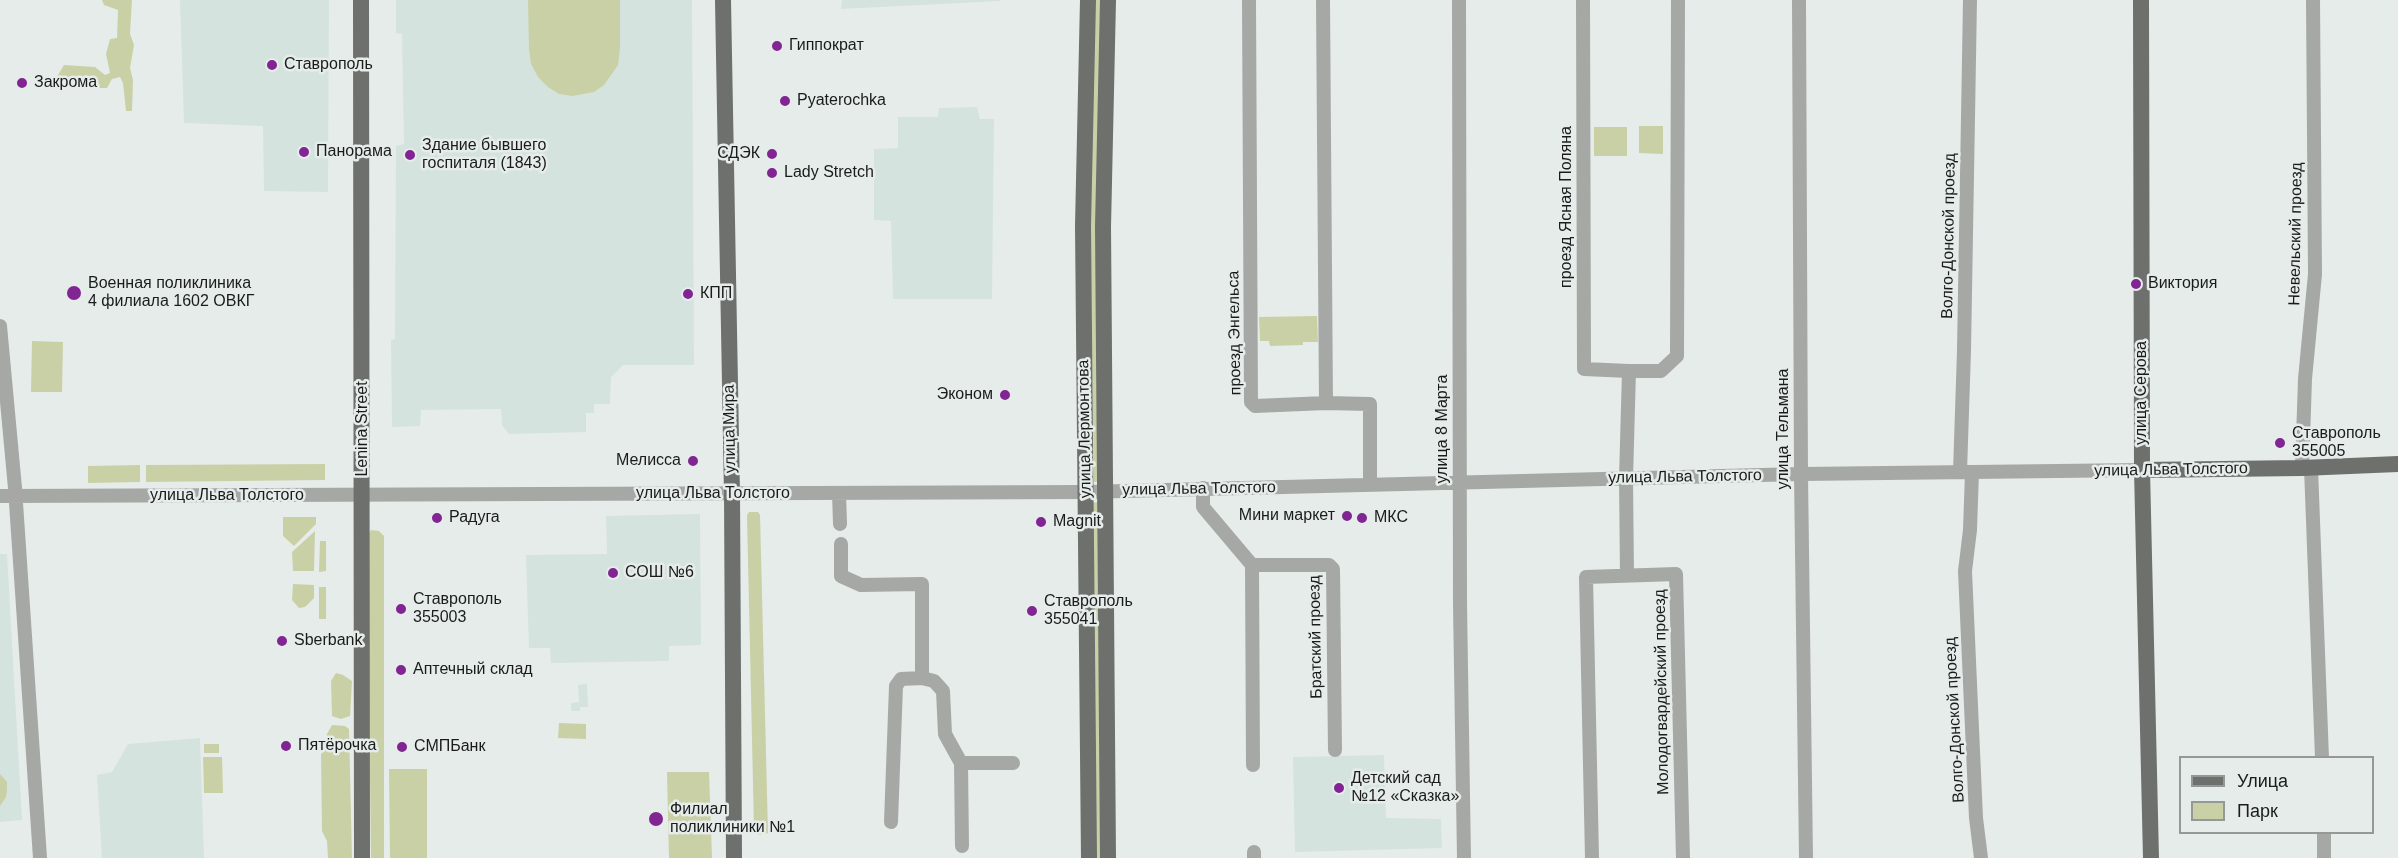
<!DOCTYPE html>
<html>
<head>
<meta charset="utf-8">
<style>
	body { margin:0 }
	#map { position:relative; width:2398px; height:858px; overflow:hidden; background:#e6ecea; font-family:Arial,sans-serif }
	canvas { display:block }
	.legend { position:absolute; left:2179px; top:756px; width:195px; height:78px; box-sizing:border-box; background:#e6ecea; border:2px solid #949997; margin:0; padding:8px 10px; list-style:none; font-size:18px; color:#191c1b }
	.legend li { display:flex; align-items:center; gap:12px; height:30px }
	.legend b { width:30px; border:2px solid #949997 }
</style>
</head>
<body>
<div id="map">
<canvas width="2398" height="858"></canvas>
<ul class="legend">
<li><b style="height:8px;background:#6d706d"></b>Улица</li>
<li><b style="height:16px;background:#cad0a6"></b>Парк</li>
</ul>
</div>
<script>
const ctx = document.querySelector('canvas').getContext('2d');
ctx.lineJoin = 'round';
function paint(path, color) {
  ctx.fillStyle = color;
  ctx.fill(path, 'evenodd');
}
function toPath(rows) {
  const path = new Path2D();
  for (const r of rows) {
    path.moveTo(r[0], r[1]);
    for (let i = 2; i < r.length; i += 2) path.lineTo(r[i], r[i + 1]);
  }
  return path;
}
function stroke(path, color, width, dash) {
  ctx.strokeStyle = color;
  ctx.lineWidth = width;
  ctx.lineCap = dash ? 'butt' : 'round';
  ctx.setLineDash(dash || []);
  ctx.stroke(path);
}
function write(font, color, halo, rows, align = 'center') {
  ctx.font = font + ' Arial,sans-serif';
  ctx.lineWidth = 5;
  ctx.setLineDash([]);
  ctx.textBaseline = 'middle';
  ctx.strokeStyle = halo;
  ctx.fillStyle = color;
  for (const [text, x, y, turn = 0] of rows) {
    ctx.save();
    ctx.translate(x, y);
    ctx.rotate((+turn || 0) * Math.PI / 180);
    ctx.textAlign = isNaN(turn) ? turn : align;
    if (halo) ctx.strokeText(text, 0, 0);
    ctx.fillText(text, 0, 0);
    ctx.restore();
  }
}
const built = toPath([
	[180,0,329,0,328,192,264,191,263,126,184,123],
	[396,0,692,0,694,365,623,365,611,377,610,404,594,404,594,413,586,413,586,432,509,434,502,425,501,409,421,410,420,426,392,427,391,340,395,339,396,146,404,144,402,34,396,33],
	[842,0,1000,0,1000,1,841,9],
	[977,107,980,119,994,119,992,299,893,299,891,221,874,220,874,149,898,148,898,117,938,117,939,108],
	[700,514,701,645,669,646,669,661,551,663,550,648,529,648,526,555,607,554,606,516],
	[0,554,7,554,22,820,0,822],
	[587,684,588,707,580,707,580,711,571,711,571,703,579,702,578,685],
	[200,738,204,858,102,858,97,775,112,772,128,744],
	[1384,755,1386,818,1441,819,1442,848,1295,852,1293,757]
]);
const green = toPath([
	[102,0,132,0,130,34,134,45,130,68,133,80,132,111,126,111,123,83,120,77,112,79,107,88,88,88,55,80,64,65,95,67,105,75,110,73,106,54,110,39,117,38,118,10,104,5],
	[528,0,620,0,620,48,618,65,604,85,594,92,572,96,559,94,548,87,538,77,531,64,529,49],
	[1095,0,1101,0,1097,482,1094,482,1090,227],
	[1639,126,1663,126,1663,154,1639,153],
	[1594,127,1627,127,1627,156,1594,156],
	[1317,316,1318,342,1303,342,1303,345,1270,346,1269,341,1260,341,1259,317],
	[32,341,63,342,62,392,31,392],
	[325,464,325,480,146,482,146,465],
	[140,465,140,482,88,483,88,466],
	[1098,502,1102,858,1096,858,1093,503],
	[749,512,758,512,760,515,768,833,758,835,754,829,747,515],
	[316,517,316,524,294,546,283,536,283,517],
	[371,530,379,531,384,536,384,858,371,858,367,543,367,536],
	[315,531,314,571,293,571,292,552],
	[320,541,326,541,326,571,319,572],
	[293,584,314,585,314,598,305,607,299,608,292,600],
	[319,587,326,587,326,619,319,619],
	[336,673,343,675,352,681,350,716,341,719,332,716,331,681],
	[559,723,586,724,586,739,558,738],
	[332,725,345,726,349,729,352,858,328,858,327,841,322,831,321,754,325,750,327,734],
	[204,744,219,744,219,753,204,753],
	[203,757,222,757,223,793,204,793],
	[389,769,427,769,427,858,390,858],
	[667,772,709,772,712,858,669,858],
	[0,774,7,782,7,790,6,797,0,806]
]);
const minor = toPath([
	[1249,0,1251,402,1255,406,1326,403,1323,0],
	[1459,0,1460,604,1464,858],
	[1583,0,1584,369,1629,371,1626,479,1627,575],
	[1799,0,1801,474,1806,858],
	[0,326,15,488,40,858],
	[1629,371,1661,371,1677,356,1678,0],
	[1326,403,1370,404,1370,485],
	[2302,468,2305,379,2315,274,2313,0],
	[2311,468,2322,758],
	[1960,472,1964,351,1970,0],
	[1972,472,1970,530,1965,571,1976,818,1981,858],
	[1203,488,1203,507,1252,565],
	[839,493,840,524],
	[0,496,1085,492,1801,474,2142,470],
	[841,544,841,576,861,585,922,584,922,678,901,679,896,686,891,822],
	[922,678,934,681,943,691,945,734,961,763,962,846],
	[961,763,1013,763],
	[1253,765,1252,565,1329,565,1333,569,1335,750],
	[2324,832,2324,858],
	[1254,852,1254,858],
	[1592,858,1586,577,1676,574,1683,858]
]);
const major = toPath([
	[361,0,362,858],
	[723,0,732,494,734,858],
	[1088,0,1083,226,1089,858],
	[1108,0,1103,227,1108,858],
	[2141,0,2142,470,2151,858],
	[2142,470,2302,468,2398,464]
]);
const markers = [
	[777,46,6,"#802592"],
	[272,65,6,"#802592"],
	[22,83,6,"#802592"],
	[785,101,6,"#802592"],
	[304,152,6,"#802592"],
	[772,154,6,"#802592"],
	[410,155,6,"#802592"],
	[772,173,6,"#802592"],
	[2136,284,6,"#802592"],
	[74,293,8,"#802592"],
	[688,294,6,"#802592"],
	[1005,395,6,"#802592"],
	[2280,443,6,"#802592"],
	[693,461,6,"#802592"],
	[1347,516,6,"#802592"],
	[437,518,6,"#802592"],
	[1362,518,6,"#802592"],
	[1041,522,6,"#802592"],
	[613,573,6,"#802592"],
	[401,609,6,"#802592"],
	[1032,611,6,"#802592"],
	[282,641,6,"#802592"],
	[401,670,6,"#802592"],
	[286,746,6,"#802592"],
	[402,747,6,"#802592"],
	[1339,788,6,"#802592"],
	[656,819,8,"#802592"]
];
const poiNames = [
	["Гиппократ",789,46],
	["Ставрополь",284,65],
	["Закрома",34,83],
	["Pyaterochka",797,101],
	["Здание бывшего",422,146],
	["госпиталя (1843)",422,164],
	["Панорама",316,152],
	["СДЭК",760,154,"right"],
	["Lady Stretch",784,173],
	["Военная поликлиника",88,284],
	["4 филиала 1602 ОВКГ",88,302],
	["Виктория",2148,284],
	["КПП",700,294],
	["Эконом",993,395,"right"],
	["Ставрополь",2292,434],
	["355005",2292,452],
	["Мелисса",681,461,"right"],
	["Мини маркет",1335,516,"right"],
	["Радуга",449,518],
	["МКС",1374,518],
	["Magnit",1053,522],
	["СОШ №6",625,573],
	["Ставрополь",413,600],
	["355003",413,618],
	["Ставрополь",1044,602],
	["355041",1044,620],
	["Sberbank",294,641],
	["Аптечный склад",413,670],
	["Пятёрочка",298,746],
	["СМПБанк",414,747],
	["Детский сад",1351,779],
	["№12 «Сказка»",1351,797],
	["Филиал",670,810],
	["поликлиники №1",670,828]
];
const streetNames = [
	["проезд Ясная Поляна",1567,207,-90],
	["Невельский проезд",2296,234,-89],
	["Волго-Донской проезд",1949,236,-89],
	["проезд Энгельса",1235,333,-91],
	["улица Серова",2142,393,-90],
	["Lenina Street",363,429,-90],
	["улица Мира",730,429,-91],
	["улица Лермонтова",1085,429,-91],
	["улица 8 Марта",1443,429,-90],
	["улица Тельмана",1784,429,-90],
	["улица Льва Толстого",2171,470,-1],
	["улица Льва Толстого",1685,477,-1],
	["улица Льва Толстого",1199,489,-1],
	["улица Льва Толстого",713,494],
	["улица Льва Толстого",227,496],
	["Братский проезд",1316,637,-91],
	["Молодогвардейский проезд",1662,692,-91],
	["Волго-Донской проезд",1955,720,-93]
];
paint(built, '#d4e3de');
paint(green, '#cad0a6');
stroke(minor, '#a6a8a6', 14);
stroke(major, '#6d706d', 16);
for (const [x, y, r, color] of markers) {
  const dot = new Path2D();
  dot.arc(x, y, r, 0, 2 * Math.PI);
  ctx.fillStyle = color;
  ctx.fill(dot);
  stroke(dot, '#e6ecea', 2);
}
write('16px', '#191c1b', '#e6ecea', poiNames, 'left');
write('16px', '#191c1b', '#e6ecea', streetNames);
</script>
</body>
</html>
